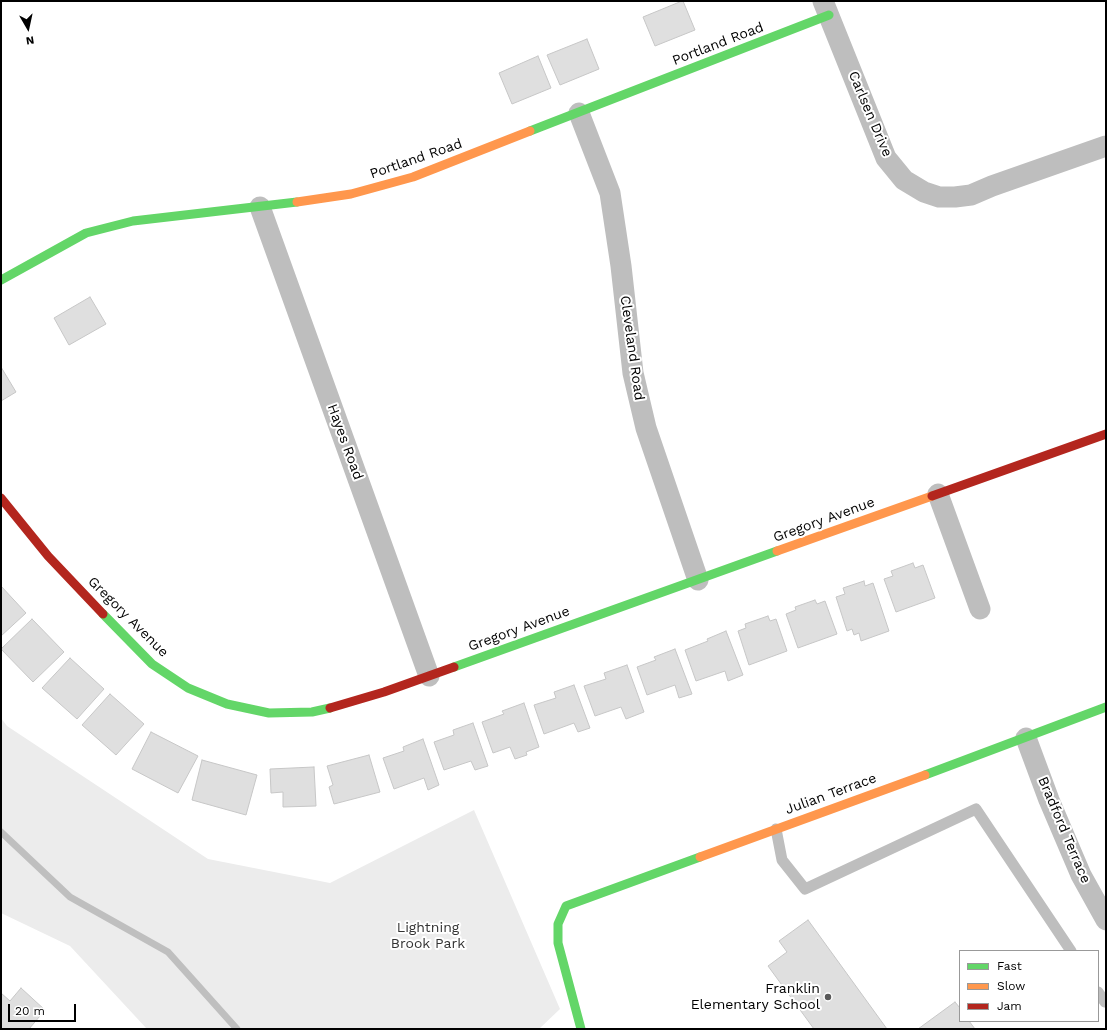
<!DOCTYPE html>
<html>
<head>
<meta charset="utf-8">
<style>
	body { margin:0 }
	#map { position:relative; width:1107px; height:1030px; overflow:hidden; background:#fff; font-family:"Work Sans",sans-serif }
	canvas { display:block }
	.frame { position:absolute; inset:0; border:2px solid #000; pointer-events:none }
	.legend { position:absolute; left:959px; top:950px; width:140px; height:72px; box-sizing:border-box; background:#fff; border:1px solid #999; margin:0; padding:5px 7px; list-style:none; font-size:12px; color:#000 }
	.legend li { display:flex; align-items:center; gap:8px; height:20px }
	.legend b { width:20px; border:1px solid #999 }
	.north { position:absolute; left:8px; top:8px; width:40px; height:40px; -webkit-text-stroke:3px #fff; paint-order:stroke; rotate:171deg; font-size:11px; font-weight:700; line-height:16px; text-align:center; color:#000 }
	.north::after { content:''; display:block; margin:auto; width:14px; height:18px; background:#000; clip-path:polygon(50% 0,100% 100%,50% 72%,0 100%) }
	.scale { position:absolute; left:8px; top:1004px; width:68px; height:18px; box-sizing:border-box; border:2px solid #000; border-top:0; padding-left:5px; font-size:12px; line-height:14px; white-space:nowrap; color:#000; -webkit-text-stroke:3px #fff; paint-order:stroke }
</style>
</head>
<body>
<div id="map">
<canvas width="1107" height="1030"></canvas>
<div class="frame"></div>
<ul class="legend">
<li><b style="height:5px;background:#63d668"></b>Fast</li>
<li><b style="height:5px;background:#ff974d"></b>Slow</li>
<li><b style="height:5px;background:#b3261e"></b>Jam</li>
</ul>
<div class="north">N</div>
<div class="scale">20 m</div>
</div>
<script>
const ctx = document.querySelector('canvas').getContext('2d');
ctx.lineJoin = 'round';
function paint(path, color) {
  ctx.fillStyle = color;
  ctx.fill(path, 'evenodd');
}
function toPath(rows) {
  const path = new Path2D();
  for (const r of rows) {
    path.moveTo(r[0], r[1]);
    for (let i = 2; i < r.length; i += 2) path.lineTo(r[i], r[i + 1]);
  }
  return path;
}
function stroke(path, color, width, dash) {
  ctx.strokeStyle = color;
  ctx.lineWidth = width;
  ctx.lineCap = dash ? 'butt' : 'round';
  ctx.setLineDash(dash || []);
  ctx.stroke(path);
}
function write(font, color, halo, rows, align = 'center') {
  ctx.font = font + ' "Work Sans",sans-serif';
  ctx.lineWidth = 4;
  ctx.setLineDash([]);
  ctx.textBaseline = 'middle';
  ctx.strokeStyle = halo;
  ctx.fillStyle = color;
  for (const [text, x, y, turn = 0] of rows) {
    ctx.save();
    ctx.translate(x, y);
    ctx.rotate((+turn || 0) * Math.PI / 180);
    ctx.textAlign = isNaN(turn) ? turn : align;
    if (halo) ctx.strokeText(text, 0, 0);
    ctx.fillText(text, 0, 0);
    ctx.restore();
  }
}
const green = toPath([
	[1,718,7,726,208,859,330,883,474,810,560,1009,539,1029,147,1029,70,946,1,913]
]);
const stream = toPath([
	[1,832,70,897,168,952,237,1029]
]);
const building = toPath([
	[682,1,683,1,695,30,655,46,643,17,682,1],
	[587,39,599,69,560,85,547,55,587,39],
	[538,56,551,88,512,104,499,73,538,56],
	[90,297,106,324,69,345,54,318,90,297],
	[1,367,16,392,1,401,1,367],
	[913,563,915,568,923,565,935,598,896,612,884,579,893,576,891,571,913,563],
	[864,581,865,586,873,583,889,631,861,641,859,633,854,635,852,629,847,631,836,597,845,594,843,588,864,581],
	[1,586,26,613,1,636,1,586],
	[815,600,817,604,825,601,837,634,798,648,786,614,796,610,795,607,815,600],
	[768,616,770,621,776,619,787,651,749,665,738,631,746,628,745,624,768,616],
	[32,619,64,652,33,682,1,649,32,619],
	[726,631,743,675,728,681,725,671,696,681,685,650,708,641,707,639,726,631],
	[675,649,692,694,679,698,675,685,647,695,637,667,656,660,654,657,675,649],
	[70,658,104,689,77,719,42,688,70,658],
	[627,665,644,712,626,719,621,707,595,716,584,686,606,679,604,673,627,665],
	[574,685,590,728,578,732,574,723,544,734,534,705,556,698,554,692,574,685],
	[110,694,144,724,116,755,82,725,110,694],
	[524,703,539,747,526,752,527,755,515,759,510,747,493,753,482,722,504,714,502,711,524,703],
	[473,723,488,766,475,770,471,761,444,770,434,742,454,735,453,730,473,723],
	[151,732,198,756,178,793,132,769,151,732],
	[423,739,439,785,428,790,424,778,394,789,383,758,404,751,403,747,423,739],
	[369,755,380,792,334,804,329,787,333,785,327,766,369,755],
	[202,760,257,775,246,815,192,800,202,760],
	[314,767,316,806,283,807,283,792,271,793,270,769,314,767],
	[808,920,887,1029,814,1029,768,966,787,952,779,941,808,920],
	[21,988,45,1010,29,1029,1,1029,1,993,10,1001,21,988],
	[955,1002,960,1008,960,1021,969,1021,975,1029,918,1029,955,1002]
]);
const lane = toPath([
	[776,829,782,860,805,889,976,809,1071,951],
	[1098,992,1105,1002]
]);
const street = toPath([
	[823,1,886,158,904,180,924,192,939,197,955,197,971,195,992,186,1106,146],
	[579,113,610,193,621,266,633,373,646,428,698,580],
	[260,207,429,676],
	[938,494,980,609],
	[1026,738,1049,800,1081,875,1106,920]
]);
const fast = toPath([
	[530,131,829,15],
	[1,280,86,233,133,221,297,202],
	[103,614,152,664,188,688,227,704,269,713,312,712,330,708],
	[454,667,777,551],
	[925,775,1106,707],
	[581,1029,558,943,558,924,566,906,700,857]
]);
const slow = toPath([
	[297,202,351,194,413,177,530,131],
	[777,551,932,496],
	[700,857,925,775]
]);
const jam = toPath([
	[932,496,1106,434],
	[1,498,48,556,103,614],
	[330,708,384,692,454,667]
]);
const markers = [
	[828,997,4,"#595959"]
];
const streetNames = [
	["Portland Road",718,44,-21],
	["Carlsen Drive",870,114,67],
	["Portland Road",416,159,-19],
	["Cleveland Road",632,348,82],
	["Hayes Road",345,442,70],
	["Gregory Avenue",824,520,-20],
	["Gregory Avenue",128,617,45],
	["Gregory Avenue",519,629,-20],
	["Julian Terrace",831,794,-20],
	["Bradford Terrace",1064,830,67]
];
const parkNames = [
	["Lightning",428,928],
	["Brook Park",428,944]
];
const poiNames = [
	["Franklin",820,989],
	["Elementary School",820,1005]
];
paint(green, '#ececec');
stroke(stream, '#bfbfbf', 7);
paint(building, '#dfdfdf');
stroke(building, '#c7c7c7', 1);
stroke(lane, '#bebebe', 11);
stroke(street, '#bebebe', 21);
stroke(fast, '#63d668', 9);
stroke(slow, '#ff974d', 9);
stroke(jam, '#b3261e', 9);
for (const [x, y, r, color] of markers) {
  const dot = new Path2D();
  dot.arc(x, y, r, 0, 2 * Math.PI);
  ctx.fillStyle = color;
  ctx.fill(dot);
  stroke(dot, '#fff', 1.5);
}
write('14px', '#000', '#fff', streetNames);
write('14px', '#333', '#fff', parkNames);
write('14px', '#000', '#fff', poiNames, 'right');
</script>
</body>
</html>
